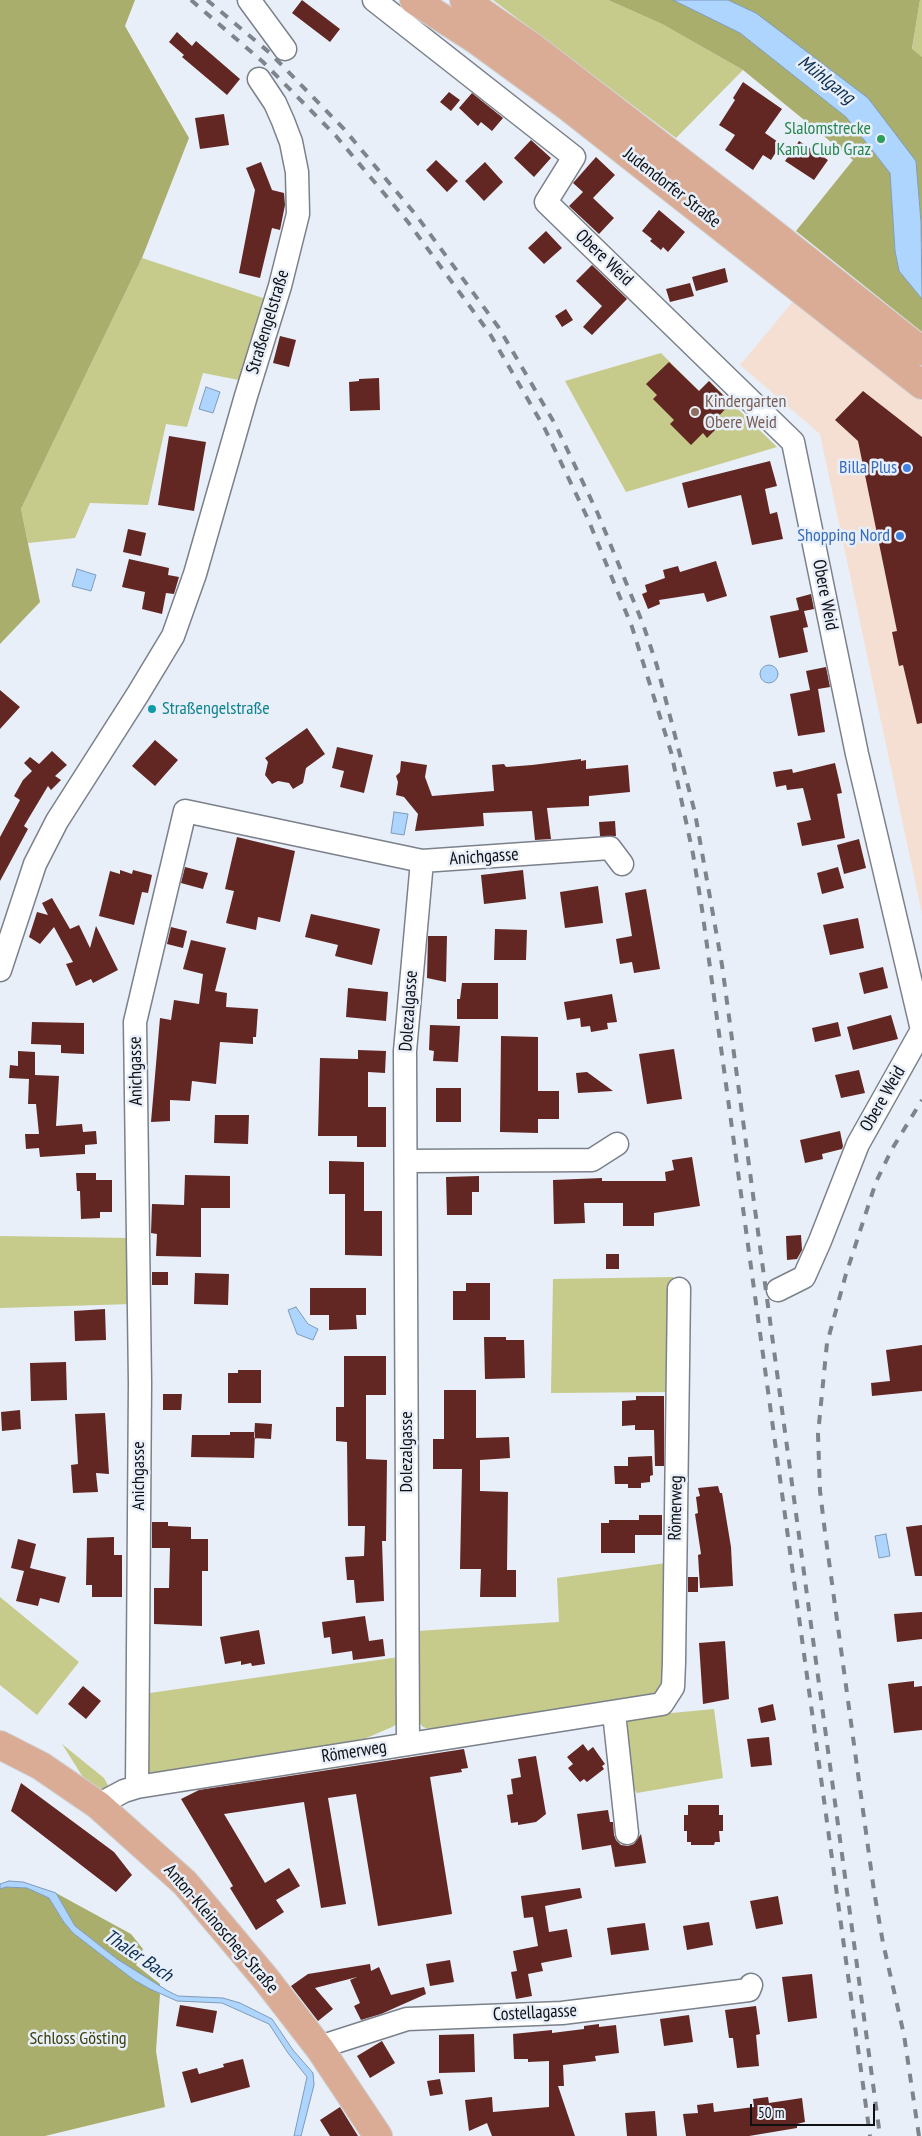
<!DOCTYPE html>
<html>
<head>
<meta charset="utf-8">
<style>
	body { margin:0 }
	#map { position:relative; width:922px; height:2136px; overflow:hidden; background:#e8eff9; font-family:"PT Sans Narrow",sans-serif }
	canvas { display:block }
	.scale { position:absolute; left:750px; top:2104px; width:125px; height:22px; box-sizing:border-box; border:2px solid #0e1014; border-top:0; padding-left:6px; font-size:15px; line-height:18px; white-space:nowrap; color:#0e1014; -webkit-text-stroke:4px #e8eff9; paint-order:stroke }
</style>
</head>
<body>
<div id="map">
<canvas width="922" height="2136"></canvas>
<div class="scale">50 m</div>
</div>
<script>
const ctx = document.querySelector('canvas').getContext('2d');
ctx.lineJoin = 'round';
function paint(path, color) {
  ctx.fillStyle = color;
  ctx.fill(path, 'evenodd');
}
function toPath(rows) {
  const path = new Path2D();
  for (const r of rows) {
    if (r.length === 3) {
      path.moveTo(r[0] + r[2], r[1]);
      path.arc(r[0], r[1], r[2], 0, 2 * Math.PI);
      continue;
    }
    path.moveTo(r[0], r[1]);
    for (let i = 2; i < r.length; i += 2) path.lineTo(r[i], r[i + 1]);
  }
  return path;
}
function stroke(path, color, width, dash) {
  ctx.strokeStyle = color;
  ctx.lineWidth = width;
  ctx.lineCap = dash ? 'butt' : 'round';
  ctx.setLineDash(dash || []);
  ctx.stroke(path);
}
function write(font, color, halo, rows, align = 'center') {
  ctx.font = font + ' "PT Sans Narrow",sans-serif';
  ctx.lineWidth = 5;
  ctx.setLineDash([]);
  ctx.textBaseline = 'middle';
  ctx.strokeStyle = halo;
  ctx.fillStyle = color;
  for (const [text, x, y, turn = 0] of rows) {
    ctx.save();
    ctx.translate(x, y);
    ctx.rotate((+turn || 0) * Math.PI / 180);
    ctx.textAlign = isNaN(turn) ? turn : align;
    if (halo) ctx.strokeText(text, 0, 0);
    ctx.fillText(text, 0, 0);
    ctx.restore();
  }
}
const commercial = toPath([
	[795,299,922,401,922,914,820,434,740,365]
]);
const green = toPath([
	[493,0,608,0,662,24,743,70,676,138],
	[920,0,922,0,922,57,912,50],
	[142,258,266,299,244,381,203,373,187,427,166,424,148,505,90,503,75,538,28,543,21,509],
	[661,353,699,391,709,381,777,447,626,492,565,381],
	[0,1236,131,1238,132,1304,0,1308],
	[673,1277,672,1392,551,1393,553,1279],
	[666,1563,664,1685,651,1698,435,1731,423,1727,414,1716,417,1631,559,1622,557,1578],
	[0,1597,79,1662,37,1715,0,1685],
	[399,1657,397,1724,392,1727,364,1739,149,1775,144,1773,143,1694],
	[714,1709,723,1778,637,1793,626,1779,624,1723,630,1717],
	[62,1744,104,1778,111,1791,105,1793,86,1782]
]);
const forest = toPath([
	[0,0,135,0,125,26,189,138,142,258,21,509,40,602,0,644],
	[608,0,673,0,740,33,846,117,890,173,895,251,899,271,922,299,922,332,796,231,853,160,743,70,662,24],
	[728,0,920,0,912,49,922,57,922,244,920,237,921,222,916,161,756,13],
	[6,1887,27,1888,49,1898,63,1921,73,1933,134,1980,160,1994,156,2051,165,2107,45,2136,0,2136,0,1889],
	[56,1893,131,1934,143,1949,136,1965,160,1984,160,1987,117,1959,75,1926]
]);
const water = toPath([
	[673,0,728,0,756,13,868,98,916,161,921,222,922,299,899,271,895,251,890,173,846,117,740,33,673,0],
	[206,387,220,392,213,413,199,409,206,387],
	[77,569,96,575,91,591,72,586,77,569],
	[769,674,9],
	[394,812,408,814,404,835,391,833,394,812],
	[296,1307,308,1324,318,1329,313,1340,297,1334,288,1310,296,1307],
	[886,1534,890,1556,879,1558,875,1536,886,1534],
	[9,1881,23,1882,56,1893,75,1926,117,1959,168,1991,178,1996,223,1998,240,2003,272,2019,293,2050,313,2073,314,2085,301,2136,294,2136,307,2077,288,2053,269,2024,222,2003,177,2001,150,1989,134,1980,73,1933,63,1921,49,1898,27,1888,6,1887,0,1889,0,1884,9,1881]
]);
const building = toPath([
	[302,0,340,29,330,42,292,13],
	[177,32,192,46,196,41,240,79,227,95,182,57,184,55,169,42],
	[743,82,782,109,765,133,781,144,771,160,763,155,753,170,725,150,735,135,719,125,735,100,733,98],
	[449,92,460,100,451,111,440,102],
	[472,93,503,118,492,131,481,122,478,126,459,108],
	[224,114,229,145,200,149,195,118],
	[531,140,551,158,534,177,514,158],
	[799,141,828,160,814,180,785,161],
	[596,157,615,175,593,198,614,218,599,234,569,206,583,192,573,183],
	[436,160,458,181,447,192,426,170],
	[261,162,272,190,284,193,285,205,280,230,272,228,260,278,239,273,255,190,246,168],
	[485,162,503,182,484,201,465,181],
	[659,210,685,232,668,252,663,247,661,250,650,241,652,239,642,231],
	[546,231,562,248,544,264,528,248],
	[592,265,627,299,592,335,583,327,602,306,576,281],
	[725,268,728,282,696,291,692,277],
	[690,283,694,296,670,302,666,289],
	[566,309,573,320,562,327,555,316],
	[280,336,296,340,289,367,273,363],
	[669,362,699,391,709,381,731,403,714,421,719,426,707,438,703,433,691,445,670,424,674,420,653,399,657,395,646,384],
	[379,378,380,410,350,411,349,382,359,381,359,379],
	[863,391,922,437,922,723,917,724,903,665,899,666,892,632,897,631,858,441,835,420],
	[169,436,206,442,194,511,158,505],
	[770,461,777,486,765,489,770,514,777,512,783,539,752,545,741,495,688,508,682,483],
	[128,529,146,533,141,556,123,552],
	[129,559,169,568,168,575,179,577,174,594,166,593,162,614,142,609,145,592,122,587],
	[716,561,727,596,707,602,704,593,659,600,660,604,648,609,642,594,647,592,645,585,665,578,663,570,678,566,680,572],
	[811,594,814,609,804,611,808,627,803,628,808,652,779,658,770,616,799,610,796,598],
	[826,667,830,687,818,689,825,732,798,736,790,694,810,690,806,671],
	[0,690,20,707,0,729],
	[307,728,325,754,306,768,303,783,293,789,289,783,278,781,272,784,265,775,268,762,265,758],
	[155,740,178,760,155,786,132,766],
	[337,747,373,755,364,793,340,787,344,771,332,768],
	[52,751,67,765,55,776,61,780,51,790,48,786,24,826,28,829,0,881,0,837,20,800,14,796,23,780,32,771,24,763,30,757,39,764],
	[581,759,581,761,586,760,586,769,628,765,630,792,589,796,589,806,547,808,551,839,535,840,532,811,483,813,484,826,415,831,418,814,404,797,396,795,398,782,396,776,400,772,401,761,427,765,425,777,432,796,494,791,492,765,504,764,506,767,532,765],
	[835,763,842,793,837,794,845,838,802,846,797,823,811,820,803,788,787,790,786,785,776,787,773,772,792,769,793,773],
	[615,821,616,836,600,836,599,822],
	[237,837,295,851,280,922,258,917,256,930,226,923,234,891,225,889],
	[859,839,866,868,844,874,837,845],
	[185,867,208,873,203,889,181,883],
	[838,867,844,888,822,894,817,873],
	[120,870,132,874,133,870,152,875,148,893,142,892,134,925,99,916,110,871,120,874],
	[523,870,526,899,484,904,481,875],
	[598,886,603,923,565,928,560,892],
	[646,889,660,969,634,973,632,962,620,964,616,939,632,936,625,893],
	[52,898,70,929,79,925,90,948,96,926,118,970,93,983,91,979,76,986,66,964,73,962,54,927,40,944,29,937,37,912,48,915,42,903],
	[311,914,380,929,372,965,335,956,338,945,305,937],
	[858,918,864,948,830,955,823,925],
	[171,927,187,931,183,948,167,944],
	[495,929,527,930,526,960,494,960],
	[428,936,447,936,446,982,427,978],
	[191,940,226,948,215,991,227,993,226,1007,258,1009,256,1037,253,1037,253,1044,220,1042,216,1084,192,1081,190,1101,170,1100,170,1121,151,1122,160,1018,171,1020,174,1000,199,1004,203,974,183,969],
	[883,967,888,988,864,994,859,973],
	[462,983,498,983,498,1019,457,1019,457,999,460,999],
	[348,988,388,992,386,1021,346,1017],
	[612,994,617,1022,607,1023,608,1029,591,1032,590,1026,581,1027,580,1018,567,1020,564,1002],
	[891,1015,898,1039,853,1050,847,1027],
	[32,1022,84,1023,84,1054,61,1053,61,1045,31,1044],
	[838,1022,841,1036,815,1042,812,1028],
	[430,1025,460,1026,458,1062,433,1061,434,1051,429,1050],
	[501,1036,538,1037,538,1091,559,1091,559,1119,538,1119,538,1133,500,1132],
	[674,1049,682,1099,647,1104,639,1054],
	[358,1050,386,1051,385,1073,368,1072,368,1107,386,1107,386,1147,357,1147,357,1136,318,1136,320,1058,358,1059],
	[18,1051,35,1052,35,1075,59,1076,56,1126,82,1124,83,1132,96,1131,97,1144,85,1145,85,1154,40,1157,39,1148,26,1149,25,1134,39,1134,36,1104,28,1104,29,1079,9,1078,10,1065,18,1066],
	[859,1070,865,1093,841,1098,835,1075],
	[587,1072,613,1091,578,1093,576,1073],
	[436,1088,461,1088,461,1122,436,1122],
	[215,1115,249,1115,248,1144,214,1143],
	[840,1131,843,1146,842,1149,822,1154,823,1159,805,1163,800,1140],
	[692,1157,700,1206,654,1213,654,1226,623,1226,623,1203,584,1203,585,1223,554,1224,553,1180,602,1178,602,1181,666,1181,665,1172,674,1170,672,1160],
	[329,1161,364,1162,364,1211,382,1211,382,1256,345,1255,345,1194,329,1194],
	[76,1173,96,1173,96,1180,112,1180,112,1212,100,1212,100,1218,81,1219,80,1191,77,1191],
	[185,1175,230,1176,230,1208,201,1208,201,1257,156,1256,157,1234,151,1233,152,1204,184,1205],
	[479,1176,479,1192,472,1192,472,1215,447,1215,446,1177],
	[801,1235,802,1250,797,1259,787,1260,786,1236],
	[606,1254,619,1254,619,1269,606,1269],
	[152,1272,168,1272,168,1285,152,1285],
	[195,1273,229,1274,228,1305,194,1304],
	[466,1283,490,1283,490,1320,453,1320,453,1291,466,1291],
	[310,1288,366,1288,366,1315,356,1315,357,1329,329,1330,329,1315,310,1315],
	[105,1309,106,1340,75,1341,74,1311],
	[484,1337,506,1337,506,1340,524,1340,525,1378,485,1379],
	[922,1345,922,1391,872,1396,871,1383,890,1381,886,1350],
	[344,1356,386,1356,386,1395,366,1395,366,1459,387,1460,386,1541,382,1541,384,1601,356,1603,354,1580,347,1580,345,1557,364,1556,365,1526,348,1526,347,1442,336,1441,336,1407,344,1407],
	[66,1362,67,1400,31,1401,30,1363],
	[238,1370,261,1370,261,1403,228,1403,228,1373,238,1373],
	[444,1390,476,1390,476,1438,509,1437,510,1458,480,1460,480,1491,508,1492,507,1570,516,1570,516,1597,480,1597,481,1569,460,1569,462,1469,433,1469,433,1439,444,1439],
	[163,1394,182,1394,181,1410,163,1410],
	[636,1396,664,1396,664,1466,655,1466,654,1430,635,1430,635,1425,622,1426,622,1401,636,1400],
	[20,1410,21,1429,2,1431,1,1412],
	[105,1413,109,1474,96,1473,98,1492,73,1493,71,1465,78,1464,75,1414],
	[255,1423,272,1424,271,1439,254,1438],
	[230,1432,255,1432,254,1458,191,1457,192,1435,230,1435],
	[652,1456,653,1475,650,1476,650,1482,641,1483,641,1488,628,1488,628,1484,615,1484,614,1466,628,1466,628,1457],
	[718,1486,720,1493,722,1493,731,1547,733,1586,700,1588,698,1555,701,1554,695,1514,698,1513,696,1497,700,1496,698,1488],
	[639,1515,662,1515,662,1535,635,1535,635,1553,601,1553,601,1523,609,1523,609,1520,639,1520],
	[152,1522,168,1522,168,1526,191,1527,191,1539,208,1539,208,1571,202,1571,202,1626,154,1624,154,1588,169,1588,170,1548,152,1548],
	[922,1525,922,1576,915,1576,906,1527],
	[114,1537,114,1555,122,1555,122,1597,92,1597,92,1585,86,1585,87,1538],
	[18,1539,36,1544,30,1568,66,1577,59,1603,40,1598,38,1606,16,1601,24,1571,11,1568],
	[688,1577,698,1577,698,1592,688,1592],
	[922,1612,922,1639,897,1642,894,1614],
	[365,1616,369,1641,383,1639,385,1656,353,1660,352,1651,332,1654,330,1637,324,1638,322,1622],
	[259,1630,265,1664,252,1666,251,1663,241,1665,241,1661,225,1664,220,1637],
	[725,1641,729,1699,703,1704,699,1643],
	[914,1681,914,1687,922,1686,922,1730,894,1733,888,1684],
	[83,1686,101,1701,86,1719,68,1704],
	[773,1704,776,1720,761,1723,758,1708],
	[769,1737,772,1765,751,1767,747,1739],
	[583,1744,588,1751,593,1747,605,1764,602,1766,604,1769,587,1782,584,1779,580,1782,568,1768,573,1764,567,1757],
	[464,1749,468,1768,461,1769,462,1772,430,1777,452,1914,378,1926,356,1794,328,1798,346,1904,321,1908,304,1802,224,1814,265,1883,289,1868,300,1886,276,1900,284,1912,256,1930,230,1888,233,1886,181,1799,199,1790],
	[536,1756,546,1814,536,1822,518,1825,518,1822,511,1823,507,1795,513,1794,511,1779,521,1777,518,1759],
	[21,1783,114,1852,132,1875,116,1892,11,1811],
	[688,1805,719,1805,719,1815,723,1815,723,1831,719,1831,720,1842,715,1842,714,1845,691,1845,691,1842,687,1842,687,1831,684,1831,684,1815,688,1815],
	[608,1810,610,1822,613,1822,614,1835,616,1840,621,1845,628,1846,634,1844,641,1834,646,1863,615,1867,611,1845,582,1850,577,1814],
	[580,1888,582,1898,545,1906,549,1932,567,1929,572,1957,541,1963,543,1971,528,1974,532,1996,516,1999,511,1972,517,1971,513,1951,538,1946,533,1917,524,1918,521,1896],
	[778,1896,783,1924,756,1929,750,1901],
	[709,1922,713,1945,687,1950,683,1926],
	[645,1923,649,1950,611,1955,607,1928],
	[450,1960,454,1982,430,1986,426,1964],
	[370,1964,371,1971,379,1967,391,1995,424,1987,426,1994,381,2014,361,2020,354,2006,360,2003,350,1980,357,1977,315,1988,333,2009,318,2021,291,1986,308,1974],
	[812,1974,817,2018,788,2022,782,1977],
	[180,2005,217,2011,213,2033,176,2026],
	[756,2006,760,2034,756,2035,759,2066,737,2068,733,2038,729,2038,725,2010],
	[689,2015,693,2042,664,2046,660,2019],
	[599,2024,599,2027,616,2025,619,2053,595,2056,596,2061,563,2065,564,2086,558,2086,575,2136,492,2136,487,2123,469,2131,465,2100,492,2097,493,2112,549,2107,549,2061,528,2062,528,2059,514,2059,513,2034,552,2030,552,2033,584,2029,584,2026],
	[474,2034,475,2072,439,2073,439,2035],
	[382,2041,395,2063,370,2078,357,2056],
	[243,2059,250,2087,191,2103,182,2072,197,2068,199,2074,224,2067,223,2064],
	[440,2079,443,2094,430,2096,427,2081],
	[768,2097,769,2103,802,2098,805,2122,797,2124,797,2128,749,2136,686,2136,683,2114,698,2113,697,2105,713,2103,714,2112,754,2107,753,2099],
	[340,2107,358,2136,330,2136,320,2120],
	[655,2111,657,2136,627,2136,625,2113]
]);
const minor = toPath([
	[249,0,285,49],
	[374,0,574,157,546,202,793,442,857,754,922,1030,858,1144,820,1241,804,1277,778,1290],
	[0,970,35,864,57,821,138,694,173,636,195,574,246,396,280,286,298,214,297,172,291,142,283,121,275,103,259,79],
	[406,1161,592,1160,617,1144],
	[614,1713,627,1833],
	[408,1744,405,1051,422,861],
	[137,1787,140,1383,135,1022,185,811,422,861,610,848,622,864],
	[98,1805,124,1791,137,1787,662,1704,673,1687,674,1662,679,1289],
	[320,2049,326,2045,407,2019,562,2013,749,1990,751,1985]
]);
const major = toPath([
	[414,0,475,39,567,106,922,385],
	[464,0,535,49,741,208,922,351],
	[0,1745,41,1766,98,1805,185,1883,265,1978,320,2049,378,2136]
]);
const rail = toPath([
	[191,0,263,62,336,136,408,222,490,334,545,429,588,519,632,627,671,752,693,854,702,909,870,2136],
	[207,0,270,53,344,129,416,215,499,328,555,424,598,514,643,624,657,666,695,813,722,965,880,2136],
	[919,2136,904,2035,883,1943,874,1891,825,1532,820,1491,818,1434,827,1343,846,1274,876,1182,892,1149,922,1100]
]);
const markers = [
	[881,139,5,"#2e9e5b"],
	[695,412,5,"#8d6e63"],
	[907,468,5,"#3f7fe0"],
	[900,536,5,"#3f7fe0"],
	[152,709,5,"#0f9aa8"]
];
const leisureNames = [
	["Slalomstrecke",871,129],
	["Kanu Club Graz",871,150]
];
const streetNames = [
	["Judendorfer Straße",672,188,38],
	["Obere Weid",604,258,44],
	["Straßengelstraße",268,322,-73],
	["Obere Weid",825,595,79],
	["Anichgasse",484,857,-4],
	["Dolezalgasse",409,1011,-86],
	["Anichgasse",136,1071,-91],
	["Obere Weid",883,1099,-60],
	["Dolezalgasse",407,1452,-90],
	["Anichgasse",139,1476,-90],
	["Römerweg",676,1508,-89],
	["Römerweg",354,1752,-9],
	["Anton-Kleinoscheg-Straße",221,1929,49],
	["Costellagasse",535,2013,-3]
];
const educationNames = [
	["Kindergarten",705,402],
	["Obere Weid",705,423]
];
const shopNames = [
	["Billa Plus",897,468],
	["Shopping Nord",890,536]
];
const cultureNames = [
	["Straßengelstraße",162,709]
];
const parkNames = [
	["Schloss Gösting",78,2039]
];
const waterNames = [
	["Mühlgang",826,80,38],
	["Thaler Bach",138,1956,34]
];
paint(commercial, '#f5dfd2');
paint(green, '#c6ca8b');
paint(forest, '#aaae6c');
paint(water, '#aed5fe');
stroke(water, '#7e9ab8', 1);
paint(building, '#622623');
stroke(minor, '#7b818a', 25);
stroke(major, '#cfcfd0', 30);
stroke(minor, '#fff', 22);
stroke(major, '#daac95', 28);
stroke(rail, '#7f848b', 4, [9, 9]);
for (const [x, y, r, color] of markers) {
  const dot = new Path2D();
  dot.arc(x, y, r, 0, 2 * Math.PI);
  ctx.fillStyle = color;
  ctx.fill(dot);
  stroke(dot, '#e8eff9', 2);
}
write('18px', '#27864d', '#e8eff9', leisureNames, 'right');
write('18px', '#0e1014', '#e8eff9', streetNames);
write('18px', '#785e54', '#e8eff9', educationNames, 'left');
write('18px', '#366cbe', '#e8eff9', shopNames, 'right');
write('18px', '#0d838f', '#e8eff9', cultureNames, 'left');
write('18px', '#3c3e09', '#e8eff9', parkNames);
write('italic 19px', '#0c2f4f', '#e8eff9', waterNames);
</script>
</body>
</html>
